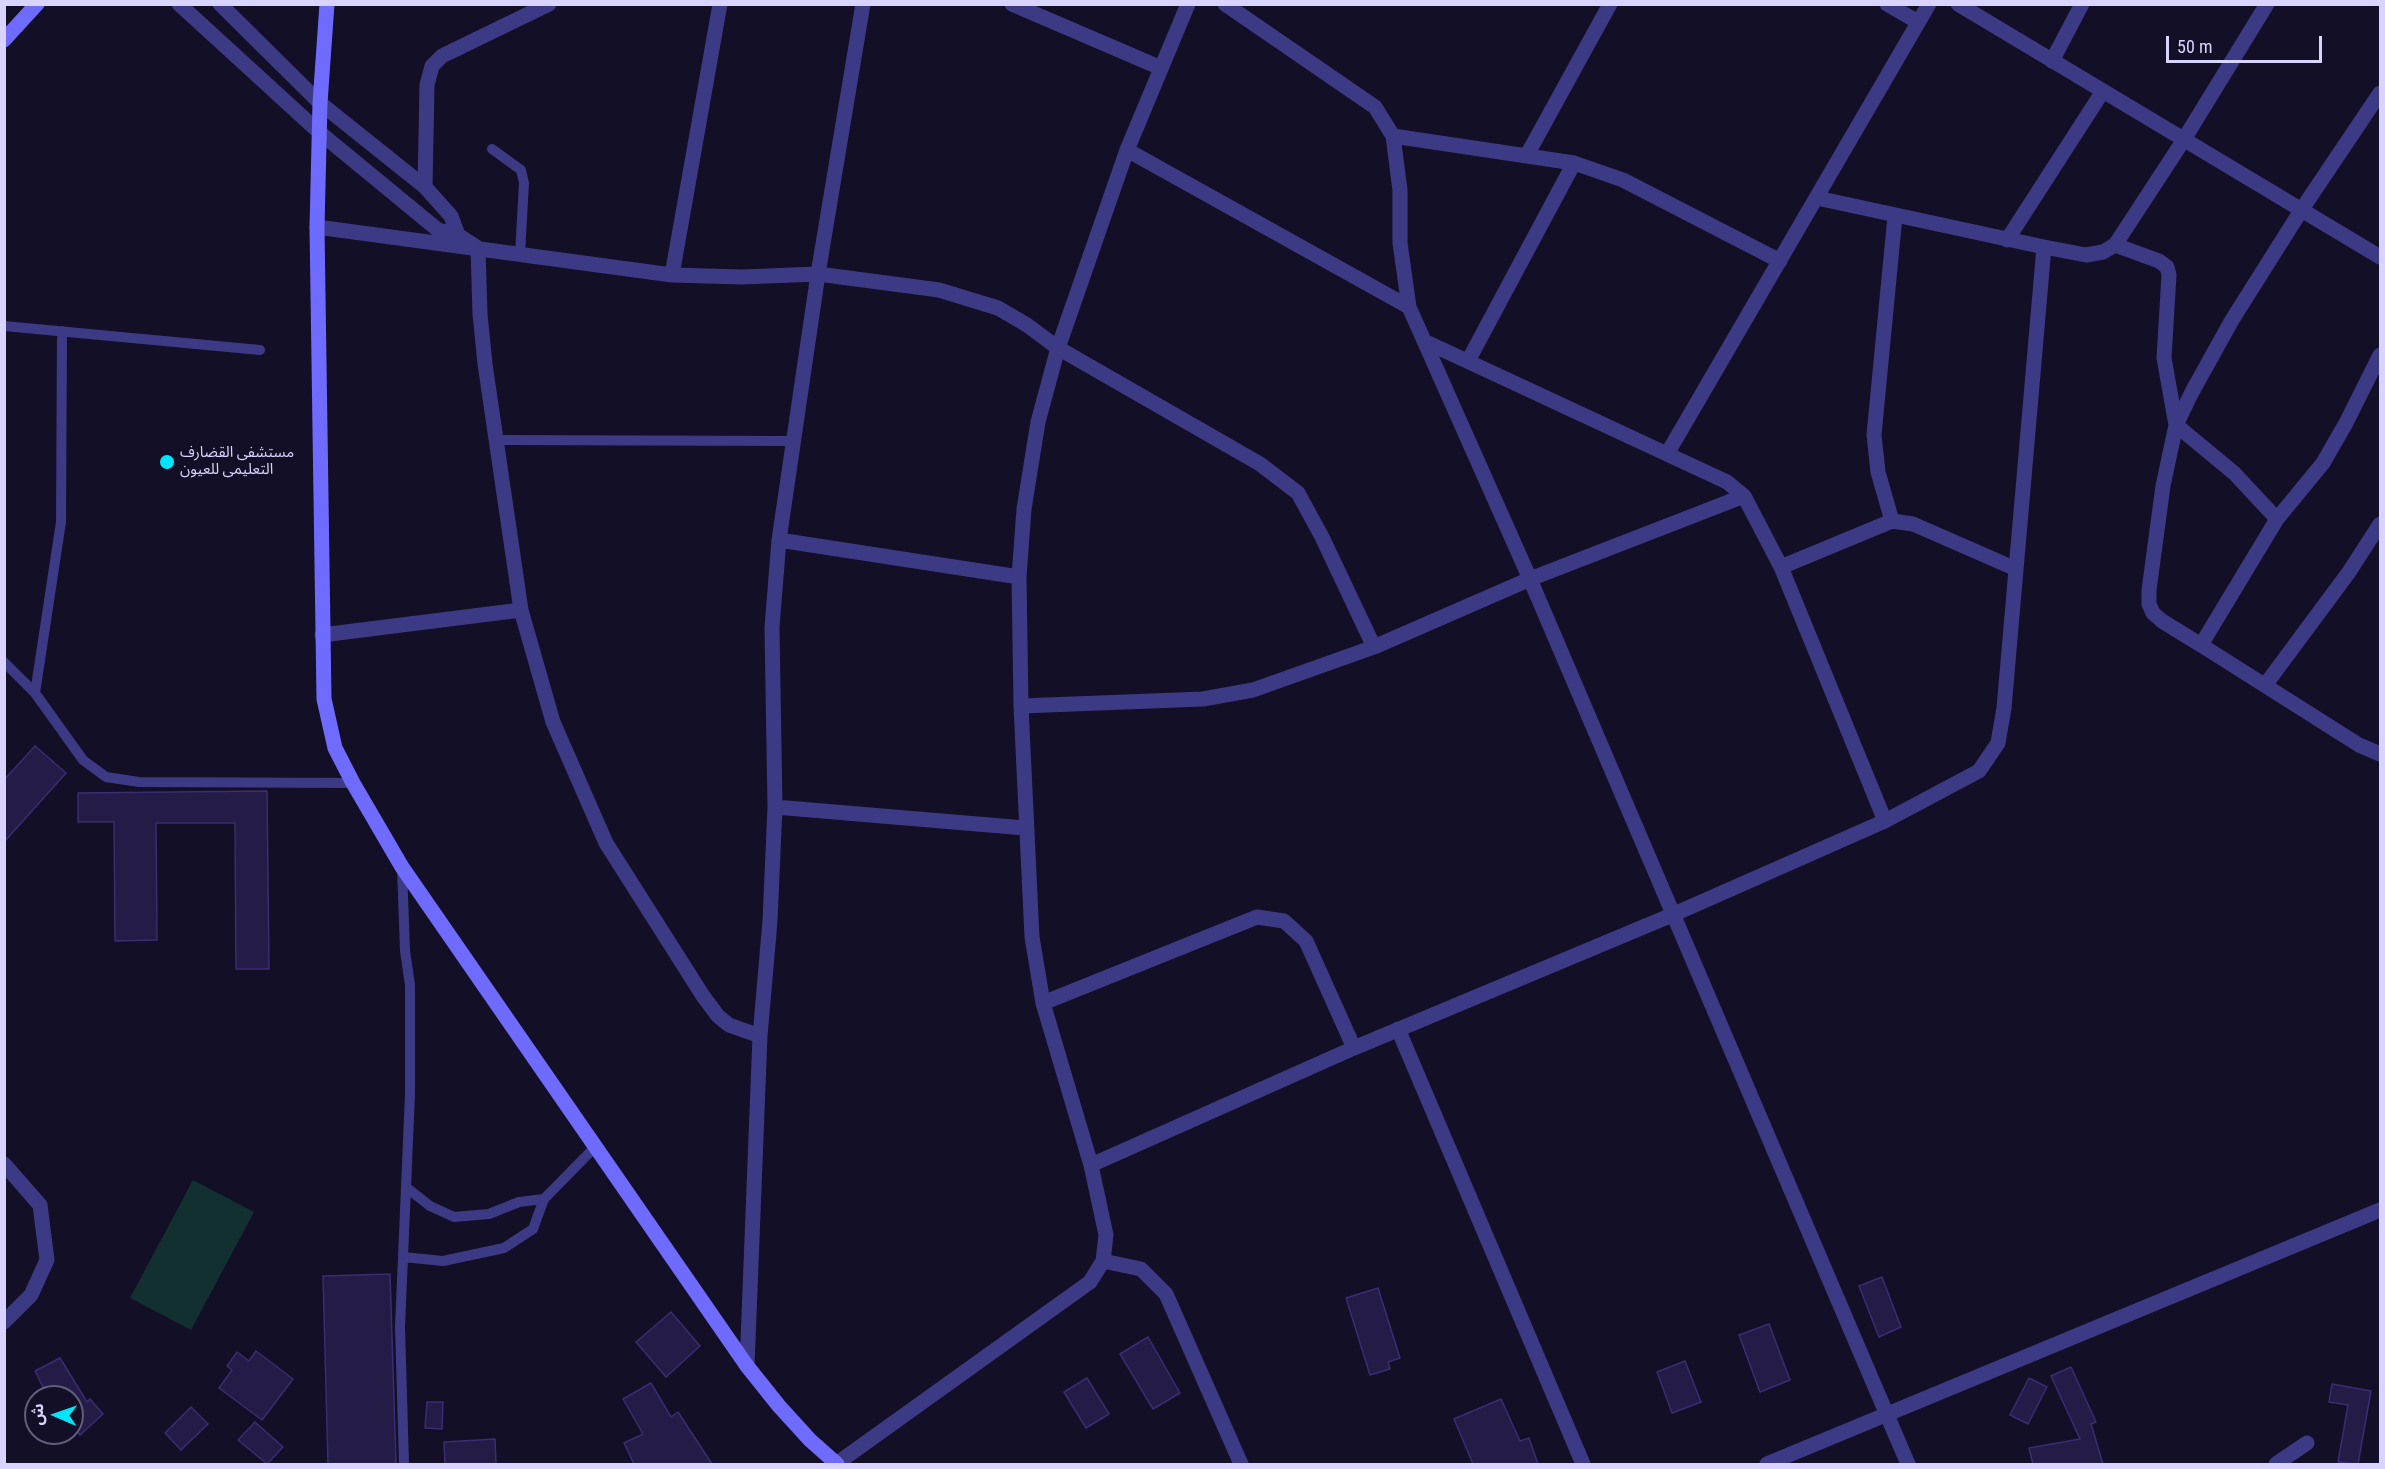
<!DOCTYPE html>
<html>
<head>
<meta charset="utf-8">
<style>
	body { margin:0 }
	#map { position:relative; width:2385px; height:1469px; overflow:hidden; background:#130f26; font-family:"Roboto Condensed","Noto Sans Arabic",sans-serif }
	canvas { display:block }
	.frame { position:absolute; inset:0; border:6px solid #d9d4ff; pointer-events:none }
	.north { position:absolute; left:24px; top:1385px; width:60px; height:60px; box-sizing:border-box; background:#130f26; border:2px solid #625e7d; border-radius:50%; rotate:272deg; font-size:16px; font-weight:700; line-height:24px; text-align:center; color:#d9d4ff }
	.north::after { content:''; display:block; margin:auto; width:21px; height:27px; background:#00e5ff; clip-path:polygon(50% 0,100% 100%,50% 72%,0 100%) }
	.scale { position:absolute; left:2166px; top:36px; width:156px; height:27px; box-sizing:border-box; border:3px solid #d9d4ff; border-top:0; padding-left:8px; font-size:18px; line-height:21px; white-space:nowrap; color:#d9d4ff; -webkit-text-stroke:4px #130f26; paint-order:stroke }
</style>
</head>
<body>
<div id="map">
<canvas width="2385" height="1469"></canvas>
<div class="frame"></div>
<div class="north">ش</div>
<div class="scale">50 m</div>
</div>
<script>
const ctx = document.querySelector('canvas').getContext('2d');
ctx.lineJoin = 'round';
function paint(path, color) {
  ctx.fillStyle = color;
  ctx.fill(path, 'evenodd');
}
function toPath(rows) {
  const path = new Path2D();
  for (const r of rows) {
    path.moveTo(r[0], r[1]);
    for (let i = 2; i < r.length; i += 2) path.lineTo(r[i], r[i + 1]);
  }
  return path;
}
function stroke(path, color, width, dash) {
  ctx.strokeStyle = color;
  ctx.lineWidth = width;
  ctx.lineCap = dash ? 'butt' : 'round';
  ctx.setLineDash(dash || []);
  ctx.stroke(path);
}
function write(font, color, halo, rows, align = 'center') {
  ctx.font = font + ' "Roboto Condensed","Noto Sans Arabic",sans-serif';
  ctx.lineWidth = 5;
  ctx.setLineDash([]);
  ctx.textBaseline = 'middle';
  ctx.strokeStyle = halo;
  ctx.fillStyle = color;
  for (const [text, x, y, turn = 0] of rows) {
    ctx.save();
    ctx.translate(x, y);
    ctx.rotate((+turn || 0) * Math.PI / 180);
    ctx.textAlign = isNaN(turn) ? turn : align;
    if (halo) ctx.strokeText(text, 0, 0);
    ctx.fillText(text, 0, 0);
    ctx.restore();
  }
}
const green = toPath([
	[193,1180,254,1212,191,1330,130,1298]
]);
const building = toPath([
	[35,746,66,773,4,842,4,780,35,746],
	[267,791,269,969,236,969,235,823,156,823,157,940,115,941,114,822,78,822,78,793,267,791],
	[390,1274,396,1464,328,1464,323,1276,390,1274],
	[1882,1277,1901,1327,1879,1337,1859,1286,1882,1277],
	[1378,1288,1400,1358,1388,1362,1390,1369,1370,1375,1346,1298,1378,1288],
	[671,1312,700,1346,666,1377,636,1342,671,1312],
	[1769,1324,1790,1380,1760,1392,1739,1335,1769,1324],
	[1148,1337,1180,1393,1153,1409,1120,1354,1148,1337],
	[256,1351,293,1379,262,1420,219,1388,232,1370,227,1366,237,1352,249,1361,256,1351],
	[60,1358,87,1402,90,1399,103,1414,80,1435,72,1426,72,1397,48,1397,35,1371,60,1358],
	[1685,1361,1701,1402,1672,1413,1657,1372,1685,1361],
	[2071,1367,2096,1422,2091,1424,2103,1464,2033,1464,2029,1448,2080,1439,2051,1376,2071,1367],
	[1087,1378,1109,1414,1086,1428,1064,1392,1087,1378],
	[2029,1378,2047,1387,2028,1424,2010,1415,2029,1378],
	[651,1383,671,1417,678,1412,712,1464,634,1464,624,1443,643,1434,623,1399,651,1383],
	[2332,1384,2371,1391,2358,1464,2338,1462,2348,1405,2329,1402,2332,1384],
	[1501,1399,1520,1441,1529,1438,1538,1464,1473,1464,1454,1419,1501,1399],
	[427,1402,443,1402,442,1429,425,1428,427,1402],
	[191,1407,208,1424,181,1450,165,1433,191,1407],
	[255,1422,283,1447,267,1464,238,1440,255,1422],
	[495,1439,496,1464,445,1464,444,1442,495,1439]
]);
const lane = toPath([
	[492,149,521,170,524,183,520,254],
	[4,326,260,350],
	[498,440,794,441],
	[4,662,35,693,83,760,106,777,139,782,353,783],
	[35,693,61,522,62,331],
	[402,868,405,951,410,985,410,1094,400,1327,404,1464],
	[407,1188,430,1206,454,1217,489,1214,519,1202,544,1199],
	[403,1257,443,1261,504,1248,533,1229,544,1199,596,1146]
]);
const street = toPath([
	[179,4,319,132,438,230,458,235,478,248,480,314,485,364,521,610,553,722,606,843,703,996,718,1016,729,1025,760,1036],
	[220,4,320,103,425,187,451,216,458,235],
	[1012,4,1161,68],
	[1225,4,1375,107,1393,136,1400,190,1400,243,1409,307,1530,579,1908,1464],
	[1887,4,1918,22],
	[1958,4,2380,257],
	[2052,61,2082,4],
	[1393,136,1574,163,1623,180,1780,261],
	[1127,150,1409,307],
	[1527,155,1610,4],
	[425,187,427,85,432,66,442,56,549,4],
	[1817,198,2044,247,2086,255,2103,252,2115,245,2183,141,2267,4],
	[317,227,672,275,742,277,818,274,939,290,998,308,1027,325,1058,348,1260,464,1298,493,1322,537,1374,647],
	[2007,240,2103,91],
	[2115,245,2159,261,2167,267,2169,275,2164,358,2176,425,2234,473,2277,519,2201,645,2359,745,2380,754],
	[672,275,720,4],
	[1424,341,1727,482,1744,496],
	[1468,361,1574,163],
	[1667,454,1929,4],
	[2277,519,2323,463,2346,423,2380,355],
	[1892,521,1878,472,1874,435,1895,216],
	[779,540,1019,577],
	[1781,567,1892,521,1913,524,2016,569],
	[322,635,521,610],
	[2201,645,2162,621,2153,613,2149,604,2149,590,2163,486,2176,425,2192,392,2232,320,2302,209,2380,93],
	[2266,684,2349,572,2380,524],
	[1021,706,1203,699,1253,690,1374,647,1530,579,1744,496,1781,567,1885,821],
	[775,807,1025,828],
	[1043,1003,1257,917,1284,921,1306,941,1354,1048],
	[1398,1029,1583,1464],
	[4,1164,40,1205,47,1260,31,1295,4,1322],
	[1091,1165,1354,1048,1672,915,1885,821,1979,771,1998,743,2004,708,2044,247],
	[1103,1261,1141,1269,1166,1294,1241,1464],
	[747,1366,760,1036,770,921,775,807,772,627,779,540,818,274,863,4],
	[836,1464,1090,1282,1103,1261,1106,1235,1091,1165,1043,1003,1032,937,1021,706,1019,577,1024,509,1038,422,1058,348,1127,150,1188,4],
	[1767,1464,2380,1210],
	[2276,1464,2307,1443]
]);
const secondary = toPath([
	[327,4,320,103,317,227,324,699,335,748,353,783,402,867,747,1366,779,1406,810,1440,837,1464],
	[4,40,37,4]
]);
const markers = [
	[167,462,8,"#00e5ff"]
];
const poiNames = [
	["مستشفى القضارف",180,453],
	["التعليمى للعيون",180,470]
];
paint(green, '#12302f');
paint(building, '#241b47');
stroke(building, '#3b2d73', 1.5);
stroke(lane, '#3d3a85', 10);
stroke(street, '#3d3a85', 15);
stroke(secondary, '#6f6bff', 15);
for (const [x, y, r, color] of markers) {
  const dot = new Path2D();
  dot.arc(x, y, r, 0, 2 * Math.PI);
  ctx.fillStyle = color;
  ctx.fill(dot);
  stroke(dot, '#130f26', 2);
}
write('15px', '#d9d4ff', '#130f26', poiNames, 'left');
</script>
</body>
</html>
